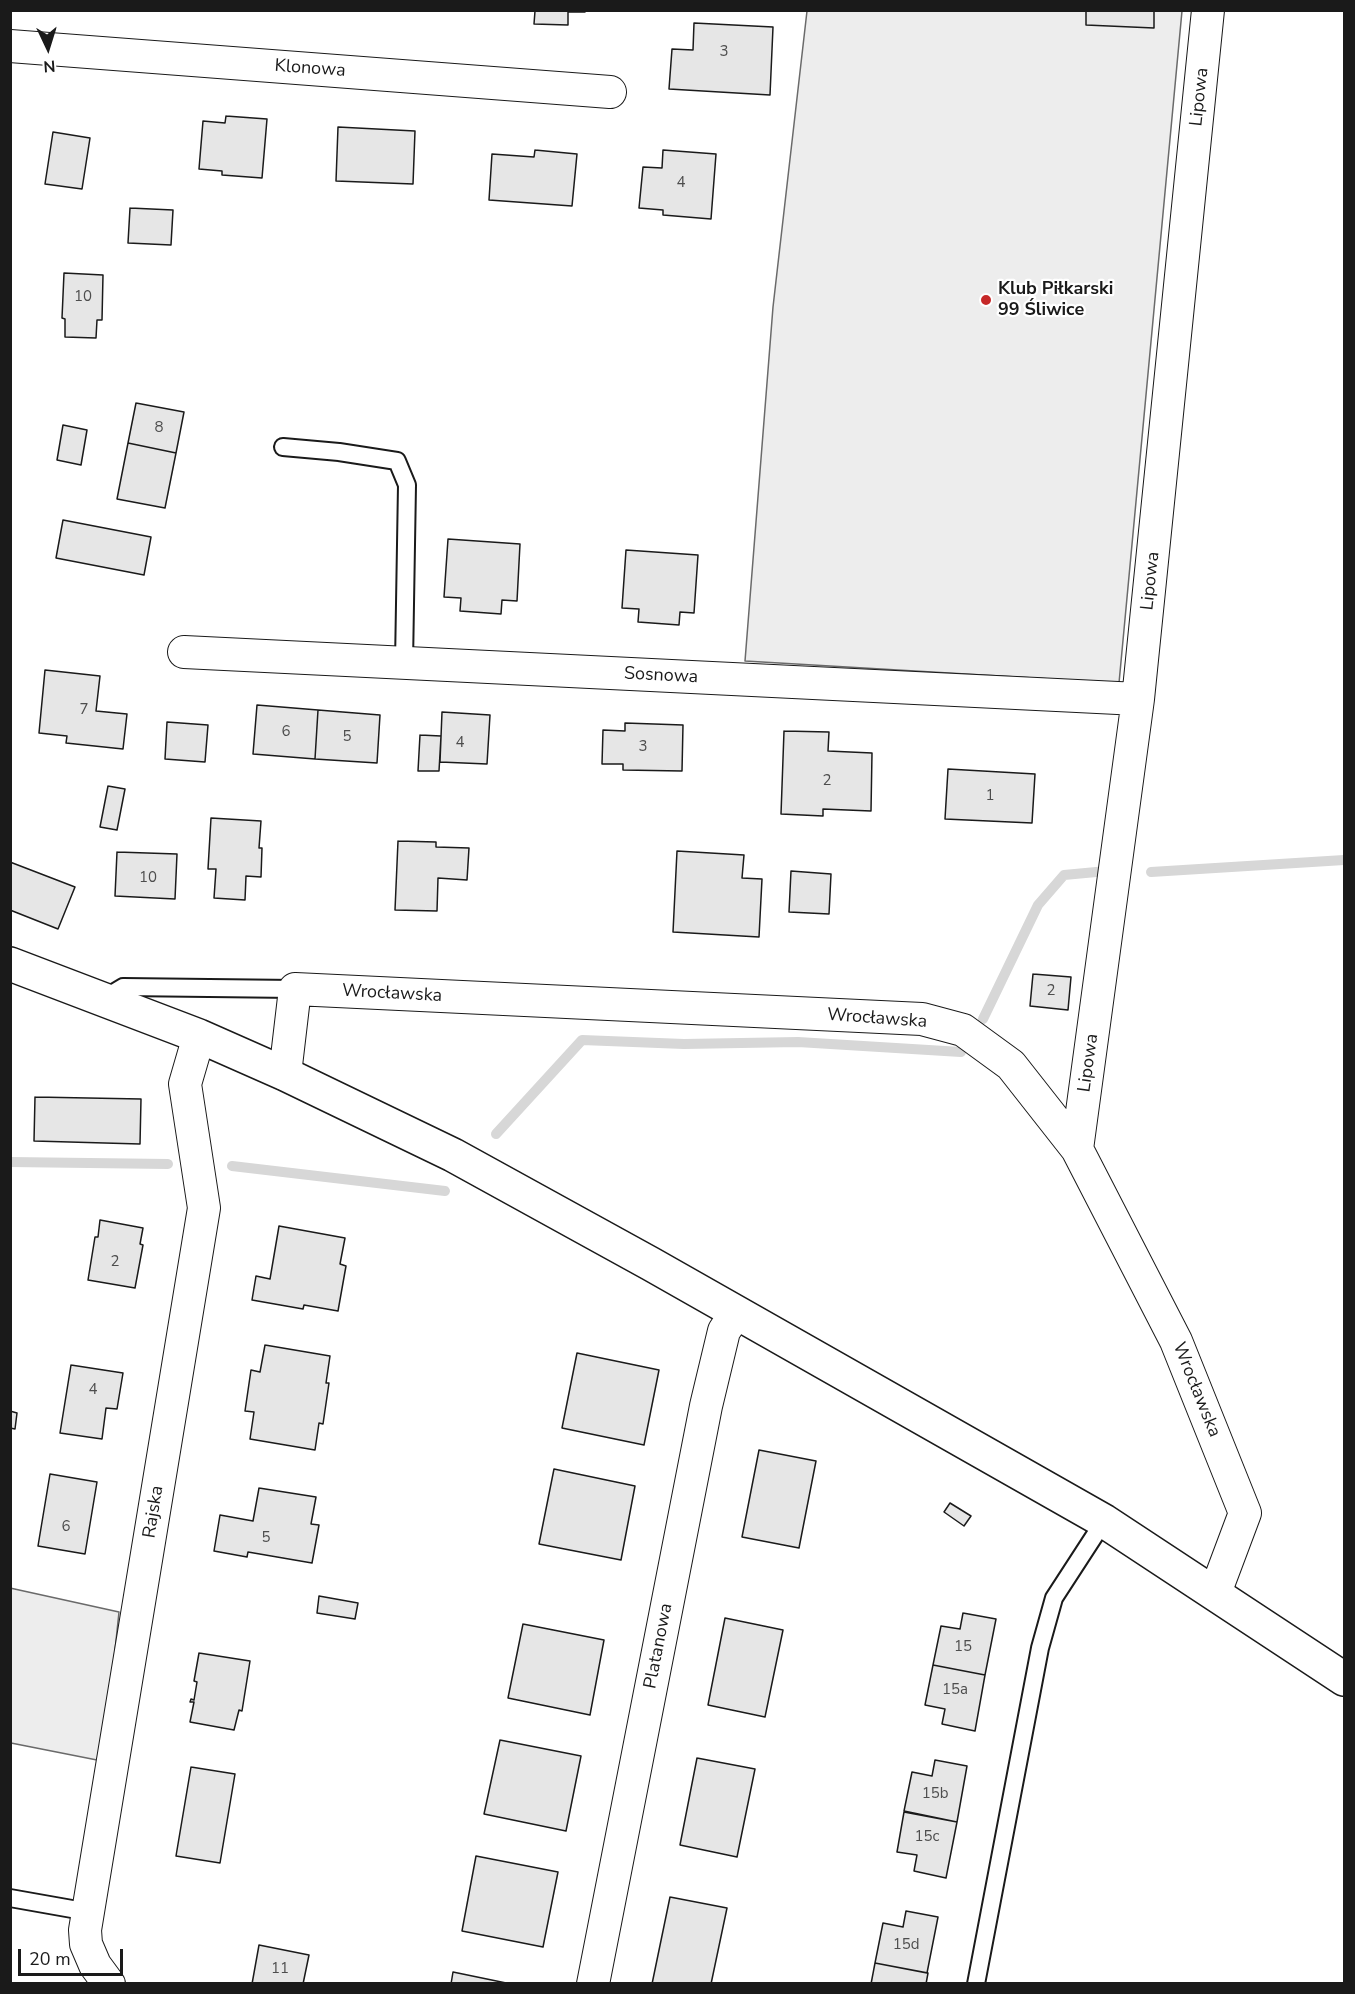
<!DOCTYPE html>
<html>
<head>
<meta charset="utf-8">
<style>
	body { margin:0 }
	#map { position:relative; width:1355px; height:1994px; overflow:hidden; background:#fff; font-family:"Nunito Sans",sans-serif }
	canvas { display:block }
	.frame { position:absolute; inset:0; border:12px solid #1a1a1a; pointer-events:none }
	.north { position:absolute; left:18px; top:18px; width:60px; height:60px; -webkit-text-stroke:4px #fff; paint-order:stroke; rotate:176deg; font-size:16px; font-weight:700; line-height:24px; text-align:center; color:#1a1a1a }
	.north::after { content:''; display:block; margin:auto; width:21px; height:27px; background:#1a1a1a; clip-path:polygon(50% 0,100% 100%,50% 72%,0 100%) }
	.scale { position:absolute; left:18px; top:1949px; width:105px; height:27px; box-sizing:border-box; border:3px solid #1a1a1a; border-top:0; padding-left:8px; font-size:18px; line-height:21px; white-space:nowrap; color:#1a1a1a; -webkit-text-stroke:4px #fff; paint-order:stroke }
</style>
</head>
<body>
<div id="map">
<canvas width="1355" height="1994"></canvas>
<div class="frame"></div>
<div class="north">N</div>
<div class="scale">20 m</div>
</div>
<script>
const ctx = document.querySelector('canvas').getContext('2d');
ctx.lineJoin = 'round';
function paint(path, color) {
  ctx.fillStyle = color;
  ctx.fill(path, 'evenodd');
}
function toPath(rows) {
  const path = new Path2D();
  for (const r of rows) {
    path.moveTo(r[0], r[1]);
    for (let i = 2; i < r.length; i += 2) path.lineTo(r[i], r[i + 1]);
  }
  return path;
}
function stroke(path, color, width, dash) {
  ctx.strokeStyle = color;
  ctx.lineWidth = width;
  ctx.lineCap = dash ? 'butt' : 'round';
  ctx.setLineDash(dash || []);
  ctx.stroke(path);
}
function write(font, color, halo, rows, align = 'center') {
  ctx.font = font + ' "Nunito Sans",sans-serif';
  ctx.lineWidth = 4.5;
  ctx.setLineDash([]);
  ctx.textBaseline = 'middle';
  ctx.strokeStyle = halo;
  ctx.fillStyle = color;
  for (const [text, x, y, turn = 0] of rows) {
    ctx.save();
    ctx.translate(x, y);
    ctx.rotate((+turn || 0) * Math.PI / 180);
    ctx.textAlign = isNaN(turn) ? turn : align;
    if (halo) ctx.strokeText(text, 0, 0);
    ctx.fillText(text, 0, 0);
    ctx.restore();
  }
}
const built = toPath([
	[807,11,1182,11,1119,683,745,661,773,307,807,11],
	[10,1588,119,1612,105,1746,102,1761,11,1743,10,1588]
]);
const stream = toPath([
	[1151,872,1344,860],
	[983,1019,1038,905,1064,875,1107,871],
	[496,1134,582,1040,684,1044,798,1042,961,1052],
	[10,1162,168,1164],
	[232,1166,445,1191]
]);
const building = toPath([
	[529,10,585,10,585,12,568,12,568,25,534,24,535,11,529,10],
	[1086,10,1154,10,1154,28,1086,25,1086,10],
	[694,23,773,27,770,95,669,89,672,49,693,50,694,23],
	[226,116,267,119,262,178,222,175,222,171,199,169,203,121,225,123,226,116],
	[338,127,415,131,413,184,336,181,338,127],
	[53,132,90,138,82,189,45,184,53,132],
	[535,150,577,154,572,206,489,200,492,154,534,157,535,150],
	[663,150,716,154,711,219,663,215,663,210,639,208,643,167,662,168,663,150],
	[130,208,173,210,171,245,128,243,130,208],
	[64,273,103,275,102,320,97,320,96,338,65,337,65,319,62,318,64,273],
	[136,403,184,412,176,453,128,443,136,403],
	[63,425,87,430,81,465,57,460,63,425],
	[128,443,176,453,165,508,117,499,128,443],
	[63,520,151,537,144,575,56,558,63,520],
	[448,539,520,544,517,601,502,600,501,614,460,611,461,598,444,597,448,539],
	[626,550,698,555,694,613,680,612,679,625,638,622,639,609,622,608,626,550],
	[45,670,100,676,96,711,127,714,123,749,66,743,67,736,39,733,45,670],
	[257,705,318,710,315,759,253,754,257,705],
	[318,710,380,715,377,763,315,759,318,710],
	[442,712,490,715,487,764,440,762,442,712],
	[167,722,208,725,205,762,165,759,167,722],
	[625,723,683,725,682,771,623,770,623,764,602,764,603,730,625,731,625,723],
	[784,731,829,732,828,751,872,753,871,811,823,809,823,816,781,814,784,731],
	[420,735,441,736,439,771,418,771,420,735],
	[948,769,1035,774,1032,823,945,819,948,769],
	[108,786,125,789,117,830,100,827,108,786],
	[211,818,261,821,259,848,262,848,261,877,246,876,245,900,214,898,216,869,208,869,211,818],
	[398,841,436,842,436,847,469,848,467,880,438,878,437,911,395,910,398,841],
	[677,851,744,855,742,878,762,879,759,937,673,932,677,851],
	[117,852,177,854,175,899,115,896,117,852],
	[10,862,75,887,58,929,10,910,10,862],
	[791,871,831,874,829,914,789,912,791,871],
	[1033,974,1071,977,1068,1010,1030,1006,1033,974],
	[35,1097,141,1099,140,1144,34,1141,35,1097],
	[100,1220,143,1228,140,1244,143,1245,135,1288,88,1280,95,1237,98,1237,100,1220],
	[279,1226,345,1238,340,1264,346,1266,338,1311,304,1305,303,1309,252,1300,256,1276,270,1279,279,1226],
	[265,1345,330,1356,326,1383,329,1383,323,1424,319,1423,315,1450,250,1439,254,1412,245,1411,251,1370,260,1372,265,1345],
	[577,1353,659,1370,644,1445,562,1428,577,1353],
	[71,1365,123,1373,117,1409,106,1408,102,1439,60,1433,71,1365],
	[10,1411,17,1413,15,1429,10,1428,10,1411],
	[759,1450,816,1461,799,1548,742,1537,759,1450],
	[554,1469,635,1486,621,1560,539,1544,554,1469],
	[50,1474,97,1482,85,1554,38,1546,50,1474],
	[259,1488,316,1497,311,1524,319,1525,312,1563,248,1552,247,1557,214,1551,220,1515,253,1521,259,1488],
	[950,1503,971,1516,964,1526,944,1512,950,1503],
	[319,1596,358,1603,355,1619,317,1613,319,1596],
	[963,1613,996,1619,985,1675,933,1665,941,1626,960,1629,963,1613],
	[725,1618,783,1630,765,1717,708,1705,725,1618],
	[523,1624,604,1640,590,1715,508,1698,523,1624],
	[199,1653,250,1661,242,1711,239,1710,234,1730,190,1722,194,1702,190,1702,191,1699,194,1700,197,1682,194,1681,199,1653],
	[933,1665,985,1675,975,1731,942,1724,945,1709,925,1705,933,1665],
	[500,1740,581,1756,566,1831,484,1814,500,1740],
	[697,1758,755,1769,737,1857,680,1845,697,1758],
	[935,1760,967,1766,957,1822,904,1811,912,1772,932,1776,935,1760],
	[191,1767,235,1774,220,1863,176,1856,191,1767],
	[904,1812,957,1822,946,1878,914,1871,917,1855,897,1852,904,1812],
	[476,1856,558,1872,543,1947,462,1931,476,1856],
	[670,1897,727,1908,711,1984,652,1984,670,1897],
	[906,1911,938,1917,927,1973,875,1963,883,1923,903,1927,906,1911],
	[259,1945,309,1955,303,1984,252,1984,259,1945],
	[875,1963,928,1973,926,1984,871,1984,875,1963],
	[453,1972,511,1984,451,1984,453,1972]
]);
const service = toPath([
	[283,447,339,452,397,461,407,485,404,663],
	[103,999,123,987,295,989],
	[10,1898,89,1912],
	[976,1984,1040,1648,1054,1598,1104,1521]
]);
const minor = toPath([
	[10,46,610,92],
	[184,652,1138,699],
	[285,1074,295,989,922,1019,963,1030,1011,1065,1077,1149,1176,1341,1245,1513,1215,1593],
	[1077,1149,1138,699,1208,10],
	[109,1984,95,1965,86,1944,85,1930,204,1208,185,1084,199,1036],
	[593,1984,706,1406,724,1331,736,1313]
]);
const tertiary = toPath([
	[10,964,199,1036,285,1074,453,1155,651,1264,1104,1521,1344,1679]
]);
const markers = [
	[986,300,6,"#c62828"]
];
const numberNames = [
	["3",724,52],
	["4",681,183],
	["10",83,297],
	["8",159,428],
	["7",84,710],
	["6",286,732],
	["5",347,737],
	["4",460,743],
	["3",643,747],
	["2",827,781],
	["1",990,796],
	["10",148,878],
	["2",1051,991],
	["2",115,1262],
	["4",93,1390],
	["6",66,1527],
	["5",266,1538],
	["15",963,1647],
	["15a",955,1690],
	["15b",935,1794],
	["15c",927,1837],
	["15d",906,1945],
	["11",280,1969]
];
const streetNames = [
	["Klonowa",310,69,4],
	["Lipowa",1200,97,-84],
	["Lipowa",1151,581,-84],
	["Sosnowa",661,676,3],
	["Wrocławska",392,994,3],
	["Wrocławska",877,1019,4],
	["Lipowa",1089,1063,-82],
	["Wrocławska",1196,1390,68],
	["Rajska",154,1512,-81],
	["Platanowa",659,1646,-79]
];
const poiNames = [
	["Klub Piłkarski",998,290],
	["99 Śliwice",998,311]
];
paint(built, '#ededed');
stroke(built, '#6a6a6a', 1.5);
stroke(stream, '#d7d7d7', 10);
paint(building, '#e6e6e6');
stroke(building, '#1a1a1a', 1.5);
stroke(service, '#1a1a1a', 20);
stroke(minor, '#1a1a1a', 34);
stroke(tertiary, '#1a1a1a', 36);
stroke(service, '#fff', 16);
stroke(minor, '#fff', 32);
stroke(tertiary, '#fff', 33);
for (const [x, y, r, color] of markers) {
  const dot = new Path2D();
  dot.arc(x, y, r, 0, 2 * Math.PI);
  ctx.fillStyle = color;
  ctx.fill(dot);
  stroke(dot, '#fff', 2);
}
write('15px', '#4d4d4d', null, numberNames);
write('18px', '#1a1a1a', '#fff', streetNames);
write('bold 18px', '#1a1a1a', '#fff', poiNames, 'left');
</script>
</body>
</html>
